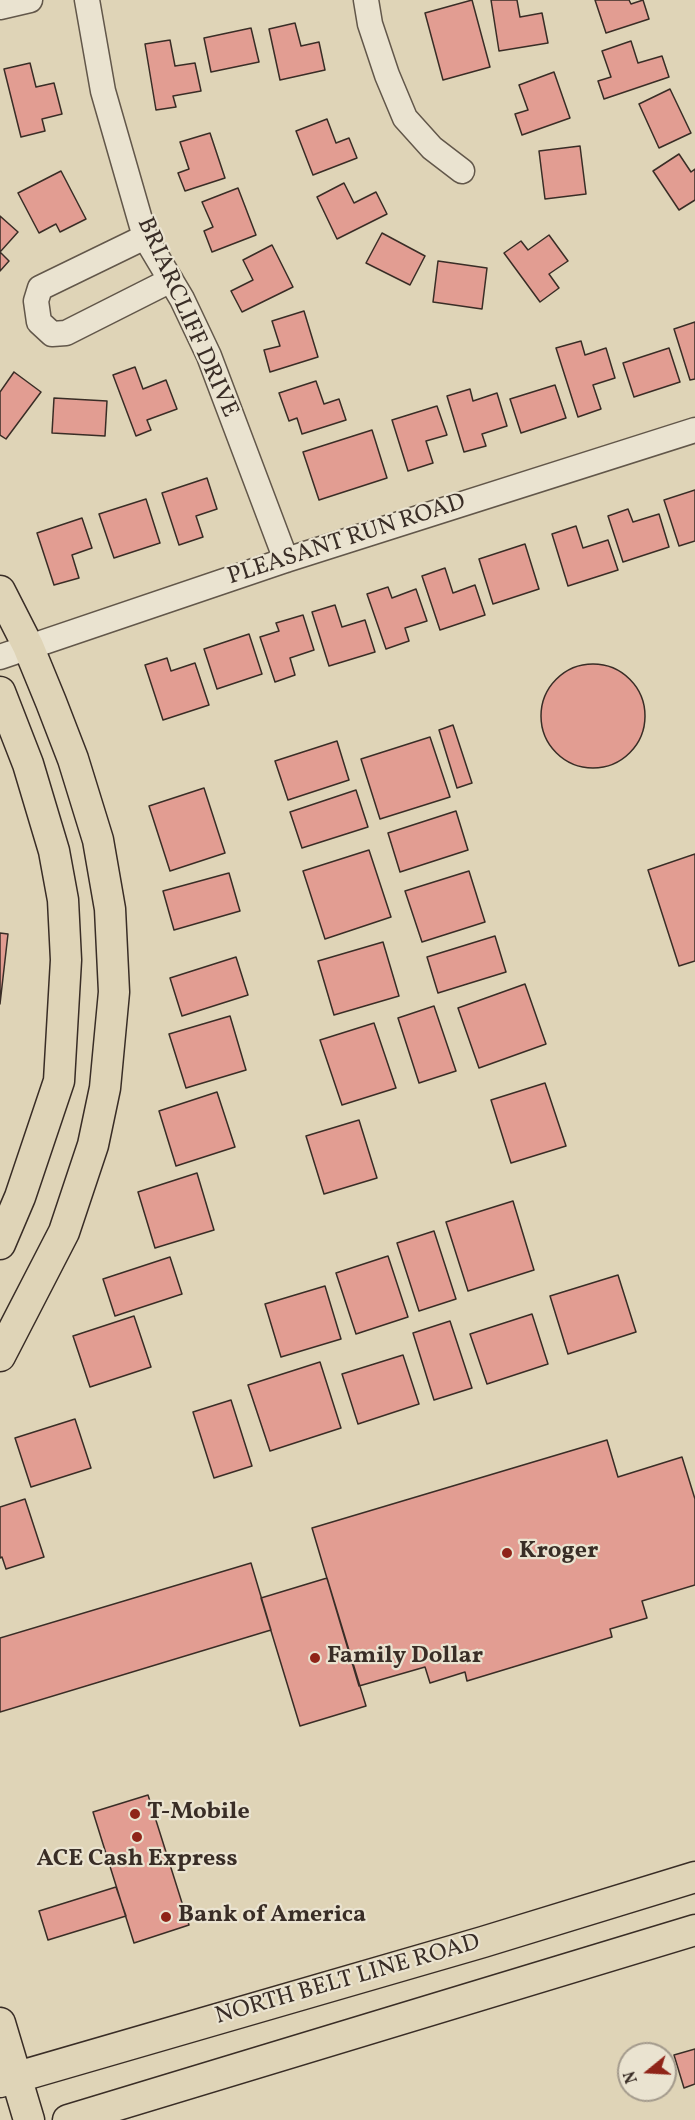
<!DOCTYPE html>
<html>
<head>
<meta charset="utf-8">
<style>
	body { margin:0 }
	#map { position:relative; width:695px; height:2120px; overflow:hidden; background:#dfd4b7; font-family:Vollkorn,serif }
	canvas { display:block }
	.north { position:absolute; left:617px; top:2042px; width:60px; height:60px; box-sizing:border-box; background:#eae3d0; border:2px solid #a39a8c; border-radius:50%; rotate:252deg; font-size:16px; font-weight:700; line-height:24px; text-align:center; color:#392d26 }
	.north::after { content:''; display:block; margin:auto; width:21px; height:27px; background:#8f2418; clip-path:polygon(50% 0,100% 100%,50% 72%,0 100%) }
</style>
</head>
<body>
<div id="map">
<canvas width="695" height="2120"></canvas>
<div class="north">N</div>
</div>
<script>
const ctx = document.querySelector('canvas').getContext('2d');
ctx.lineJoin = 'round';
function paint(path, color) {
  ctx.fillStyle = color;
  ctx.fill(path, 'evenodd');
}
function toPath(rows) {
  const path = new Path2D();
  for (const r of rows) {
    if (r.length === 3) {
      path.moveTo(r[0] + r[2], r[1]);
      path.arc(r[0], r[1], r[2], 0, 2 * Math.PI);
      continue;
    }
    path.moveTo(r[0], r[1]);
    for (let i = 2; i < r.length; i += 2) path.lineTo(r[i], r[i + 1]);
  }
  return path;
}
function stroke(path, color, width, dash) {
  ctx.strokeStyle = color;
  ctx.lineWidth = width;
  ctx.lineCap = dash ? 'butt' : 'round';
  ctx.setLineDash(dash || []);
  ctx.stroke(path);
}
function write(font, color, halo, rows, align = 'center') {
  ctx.font = font + ' Vollkorn,serif';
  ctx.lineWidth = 4.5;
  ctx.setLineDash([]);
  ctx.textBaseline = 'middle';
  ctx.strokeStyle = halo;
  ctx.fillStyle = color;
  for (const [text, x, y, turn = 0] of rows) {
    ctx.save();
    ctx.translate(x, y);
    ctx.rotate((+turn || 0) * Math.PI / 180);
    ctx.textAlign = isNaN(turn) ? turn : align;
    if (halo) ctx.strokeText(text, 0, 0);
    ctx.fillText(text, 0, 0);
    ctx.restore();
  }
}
const building = toPath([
	[472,0,490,67,443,80,425,13,472,0],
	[491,0,517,0,520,17,542,13,548,43,499,51,491,0],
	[595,0,629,0,631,4,643,0,649,19,606,33,595,0],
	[295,23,301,46,319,42,325,70,280,80,269,29,295,23],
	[251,28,259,62,211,72,204,38,251,28],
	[170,40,175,66,195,63,201,91,173,96,176,107,156,110,145,44,170,40],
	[631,41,638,63,662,56,669,77,604,99,598,81,611,77,602,51,631,41],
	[30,63,36,87,54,83,62,114,42,119,45,131,21,137,4,69,30,63],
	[554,72,570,118,522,135,515,114,528,110,519,85,554,72],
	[670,89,691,133,659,148,639,104,670,89],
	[327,119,336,143,349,138,357,158,313,175,296,131,327,119],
	[210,133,225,178,185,191,178,173,189,169,180,142,210,133],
	[580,146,586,194,545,199,539,151,580,146],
	[679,154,691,172,695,169,695,200,679,210,653,171,679,154],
	[61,171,86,219,60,232,56,224,39,233,18,193,61,171],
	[344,183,354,203,376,192,387,214,337,239,317,197,344,183],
	[238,188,256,235,212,252,204,231,213,227,202,202,238,188],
	[0,216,18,232,0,252,9,261,0,271,0,216],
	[382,233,425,256,410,285,366,263,382,233],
	[549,235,568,261,549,274,559,288,540,302,504,253,521,241,528,250,549,235],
	[272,245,293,287,242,312,231,291,253,280,243,260,272,245],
	[438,261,487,268,482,309,433,302,438,261],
	[304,311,318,357,270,372,264,350,280,346,272,321,304,311],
	[695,322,695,379,690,380,674,329,695,322],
	[581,341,585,355,606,348,615,378,593,385,601,409,578,417,556,348,581,341],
	[669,348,680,382,634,397,623,363,669,348],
	[135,367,143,389,166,380,177,409,147,420,151,430,136,436,113,375,135,367],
	[14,372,41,392,6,439,0,435,0,392,14,372],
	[316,381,324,404,339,399,346,420,302,434,297,418,289,421,279,393,316,381],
	[555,385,566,418,521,433,510,399,555,385],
	[470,389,473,401,497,393,507,426,482,434,486,446,464,452,447,396,470,389],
	[54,398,107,401,105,436,52,433,54,398],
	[437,406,447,435,426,441,433,463,408,471,392,420,437,406],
	[372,430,387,478,319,500,303,452,372,430],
	[207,478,217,509,196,516,203,537,179,545,162,493,207,478],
	[695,490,695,541,679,546,664,500,695,490],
	[146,499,160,543,114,558,99,514,146,499],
	[628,509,633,522,659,514,669,547,623,562,608,516,628,509],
	[82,518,92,548,72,555,79,578,54,585,37,533,82,518],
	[576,526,583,548,608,540,618,570,568,586,552,534,576,526],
	[525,544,539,589,493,604,479,559,525,544],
	[445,568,453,593,475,585,485,615,440,630,422,576,445,568],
	[388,587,392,598,416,589,427,621,405,628,409,641,386,649,367,594,388,587],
	[335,605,342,627,365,620,375,652,329,666,312,612,335,605],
	[303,615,314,650,290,658,295,675,275,682,260,637,279,631,276,623,303,615],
	[249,634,262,674,217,689,204,649,249,634],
	[167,658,171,671,195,663,209,705,163,720,145,665,167,658],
	[593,716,52],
	[453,725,472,783,457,788,439,730,453,725],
	[430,737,450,797,380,819,361,759,430,737],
	[337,741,349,780,288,800,275,761,337,741],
	[204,788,225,853,170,871,149,806,204,788],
	[356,790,368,827,302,848,290,812,356,790],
	[456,811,468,850,400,872,388,833,456,811],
	[369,850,391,917,325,939,303,871,369,850],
	[695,854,695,961,679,966,648,870,695,854],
	[469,871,485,922,422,942,405,891,469,871],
	[229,873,240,911,174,930,163,891,229,873],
	[0,933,8,934,0,1004,0,933],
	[495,936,506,972,438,993,427,957,495,936],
	[383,942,399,996,334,1015,318,961,383,942],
	[236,957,248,995,182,1016,170,978,236,957],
	[525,984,546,1044,479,1068,458,1008,525,984],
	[434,1006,456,1071,419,1083,398,1018,434,1006],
	[230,1016,246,1070,186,1088,169,1034,230,1016],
	[374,1023,396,1088,342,1105,320,1040,374,1023],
	[545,1083,566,1146,511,1163,491,1100,545,1083],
	[217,1092,235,1147,176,1166,159,1111,217,1092],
	[359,1120,377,1178,324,1194,306,1136,359,1120],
	[197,1173,214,1230,155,1248,138,1192,197,1173],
	[513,1201,534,1270,468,1291,446,1222,513,1201],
	[434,1231,456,1299,419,1311,397,1243,434,1231],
	[388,1256,408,1317,356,1334,336,1273,388,1256],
	[170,1257,182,1294,115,1316,103,1279,170,1257],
	[618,1275,636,1332,568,1354,550,1296,618,1275],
	[325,1286,341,1339,281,1357,265,1304,325,1286],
	[532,1314,548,1364,487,1384,470,1334,532,1314],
	[134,1316,151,1367,90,1387,73,1336,134,1316],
	[450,1321,472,1388,434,1400,413,1333,450,1321],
	[403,1355,419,1404,358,1424,342,1374,403,1355],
	[320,1362,341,1428,270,1451,248,1385,320,1362],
	[231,1400,252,1466,214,1478,193,1412,231,1400],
	[75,1419,91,1468,31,1487,15,1438,75,1419],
	[607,1440,618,1477,682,1457,695,1499,695,1585,642,1601,647,1618,610,1629,612,1637,467,1681,465,1672,430,1683,425,1667,359,1686,312,1528,607,1440],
	[25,1499,44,1557,6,1569,2,1557,0,1558,0,1507,25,1499],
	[251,1563,271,1630,0,1712,0,1638,251,1563],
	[327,1578,366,1706,300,1726,261,1598,327,1578],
	[148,1795,189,1925,134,1943,93,1812,148,1795],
	[116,1887,126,1916,48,1940,39,1911,116,1887],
	[695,2049,695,2084,684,2088,674,2055,695,2049]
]);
const minor = toPath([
	[87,0,103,91,145,237,182,299,209,356,286,560],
	[366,0,370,24,387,75,405,118,432,148,462,171],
	[0,7,30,0],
	[145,237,40,288,36,301,39,322,52,334,66,333,171,280],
	[0,657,286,560,695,430]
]);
const major = toPath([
	[0,591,28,646,51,702,73,759,98,840,110,909,114,992,105,1088,93,1145,64,1232,0,1356],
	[0,692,28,764,54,851,63,900,66,960,59,1081,20,1197,0,1244],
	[0,2023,29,2120],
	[0,2082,483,1942,695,1877],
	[68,2120,695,1930]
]);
const markers = [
	[507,1553,6,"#8f2418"],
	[315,1658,6,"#8f2418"],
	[135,1814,6,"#8f2418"],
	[137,1837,6,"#8f2418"],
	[166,1917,6,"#8f2418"]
];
const streetNames = [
	["BRIARCLIFF DRIVE",186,318,66],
	["PLEASANT RUN ROAD",347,541,-18],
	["NORTH BELT LINE ROAD",348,1981,-16]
];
const poiNames = [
	["Kroger",519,1553],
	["Family Dollar",327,1658],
	["T-Mobile",147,1814],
	["ACE Cash Express",137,1861,"center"],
	["Bank of America",178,1917]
];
paint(building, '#e29d92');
stroke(building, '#392d26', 1.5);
stroke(minor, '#62574a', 27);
stroke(major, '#392d26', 33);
stroke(minor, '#eae3d0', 24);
stroke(major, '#dfd4b7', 30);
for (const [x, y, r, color] of markers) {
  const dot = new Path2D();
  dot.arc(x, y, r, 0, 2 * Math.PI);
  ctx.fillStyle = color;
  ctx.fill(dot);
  stroke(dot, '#eae3d0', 2);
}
write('24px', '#392d26', '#eae3d0', streetNames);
write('bold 24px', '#392d26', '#eae3d0', poiNames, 'left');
</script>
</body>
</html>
